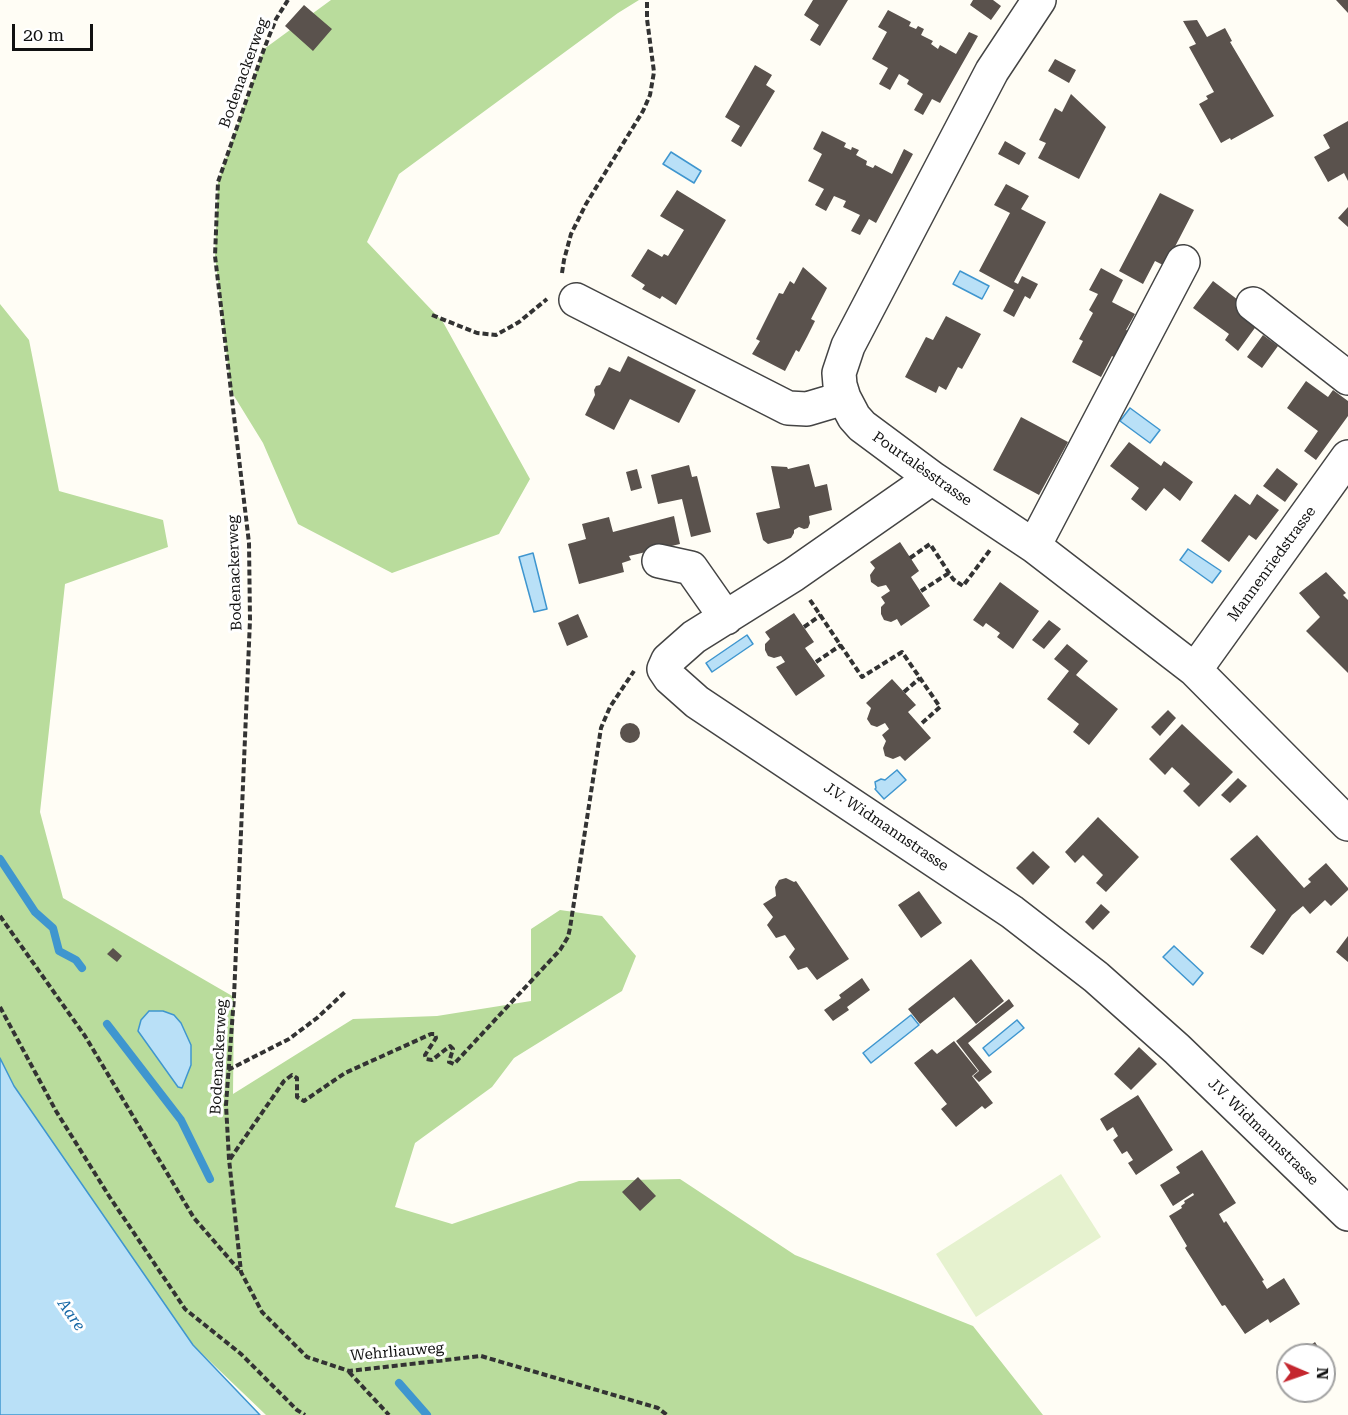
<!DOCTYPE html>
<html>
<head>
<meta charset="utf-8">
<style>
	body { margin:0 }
	#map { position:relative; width:1348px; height:1415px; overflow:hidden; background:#fffdf5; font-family:"Roboto Serif",serif }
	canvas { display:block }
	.north { position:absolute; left:1276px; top:1343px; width:60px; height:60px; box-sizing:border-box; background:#fff; border:2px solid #a0a0a0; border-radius:50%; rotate:92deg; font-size:16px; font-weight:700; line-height:24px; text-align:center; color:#111 }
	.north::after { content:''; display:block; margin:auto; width:21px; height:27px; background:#c4262e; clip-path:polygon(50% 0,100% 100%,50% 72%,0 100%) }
	.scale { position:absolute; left:12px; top:24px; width:81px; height:27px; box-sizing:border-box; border:3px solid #111; border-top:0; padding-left:8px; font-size:18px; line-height:21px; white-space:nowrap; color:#111; -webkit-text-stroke:4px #fff; paint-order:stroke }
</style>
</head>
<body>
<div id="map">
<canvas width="1348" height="1415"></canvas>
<div class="north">N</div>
<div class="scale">20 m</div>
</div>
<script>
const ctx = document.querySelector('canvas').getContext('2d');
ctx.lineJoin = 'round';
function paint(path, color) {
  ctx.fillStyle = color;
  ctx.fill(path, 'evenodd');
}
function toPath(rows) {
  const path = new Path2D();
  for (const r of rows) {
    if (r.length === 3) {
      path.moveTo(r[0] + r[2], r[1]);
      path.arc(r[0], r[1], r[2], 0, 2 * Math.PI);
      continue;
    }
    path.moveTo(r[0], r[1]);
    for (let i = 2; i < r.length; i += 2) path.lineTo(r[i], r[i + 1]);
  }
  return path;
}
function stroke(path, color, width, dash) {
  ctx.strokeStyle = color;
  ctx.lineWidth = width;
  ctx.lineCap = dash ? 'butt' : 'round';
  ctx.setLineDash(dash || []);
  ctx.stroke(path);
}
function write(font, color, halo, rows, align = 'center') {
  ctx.font = font + ' "Roboto Serif",serif';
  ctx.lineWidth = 6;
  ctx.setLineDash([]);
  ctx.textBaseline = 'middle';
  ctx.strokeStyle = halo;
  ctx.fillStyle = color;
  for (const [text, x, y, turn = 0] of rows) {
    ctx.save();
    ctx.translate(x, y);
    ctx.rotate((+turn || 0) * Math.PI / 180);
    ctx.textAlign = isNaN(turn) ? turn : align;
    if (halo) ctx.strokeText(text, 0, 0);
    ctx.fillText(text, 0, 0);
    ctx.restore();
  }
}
const forest = toPath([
	[331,0,639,0,618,13,399,174,367,242,443,322,530,479,499,534,392,573,298,524,263,443,231,391,215,256,218,182,264,49],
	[0,304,29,340,59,491,163,520,168,547,65,584,40,812,63,898,234,997,233,1094,353,1019,437,1016,531,1001,531,929,560,910,602,916,636,956,622,991,514,1058,492,1087,415,1143,395,1207,452,1224,579,1181,680,1179,795,1255,973,1326,1043,1415,266,1415,193,1345,14,1086,0,1058]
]);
const pitch = toPath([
	[1061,1174,1101,1237,976,1317,936,1254]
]);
const water = toPath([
	[671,152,701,171,694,183,663,164,671,152],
	[960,271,989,286,982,299,953,284,960,271],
	[1130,408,1160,430,1150,443,1120,421,1130,408],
	[1188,549,1221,571,1212,583,1180,560,1188,549],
	[533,553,547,609,534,612,519,557,533,553],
	[747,635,753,644,712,672,706,663,747,635],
	[897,770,906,780,884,799,875,789,876,788,875,782,881,779,885,780,897,770],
	[1174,946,1203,973,1193,985,1163,957,1174,946],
	[149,1011,163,1011,174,1015,181,1023,191,1045,191,1065,182,1088,178,1087,138,1031,141,1020,149,1011],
	[911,1015,919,1025,871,1063,863,1053,911,1015],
	[1017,1020,1024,1028,989,1056,983,1048,1017,1020],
	[0,1058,14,1086,193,1345,260,1415,0,1415,0,1058]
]);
const stream = toPath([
	[0,859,35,912,53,928,59,951,76,960,82,968],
	[107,1024,181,1120,210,1179],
	[399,1383,427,1415]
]);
const building = toPath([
	[813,0,848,0,820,46,810,40,819,25,804,15],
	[973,0,993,0,1001,6,991,20,970,5],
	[1336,0,1348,0,1348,13],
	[304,5,332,29,313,51,285,26],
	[888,10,911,22,909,26,916,29,918,26,924,29,921,35,933,41,931,44,938,49,940,45,956,54,969,32,978,36,940,103,932,99,923,115,914,110,923,94,907,84,909,80,899,74,890,90,879,84,888,68,872,59,887,32,878,27],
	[1197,20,1207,37,1225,28,1232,41,1230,42,1274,116,1231,140,1230,138,1221,143,1199,104,1208,99,1206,96,1214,92,1189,47,1196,44,1183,21],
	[1055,59,1076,70,1069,83,1048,71],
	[755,65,772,75,766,85,775,91,741,147,731,141,740,126,725,117],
	[1071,94,1106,127,1079,179,1038,158,1046,143,1039,140,1055,108,1062,112],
	[1348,121,1348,181,1344,173,1328,182,1314,157,1330,148,1323,135],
	[822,131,846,143,844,147,851,150,852,147,859,150,856,155,867,161,866,165,873,168,875,165,892,174,904,149,913,154,876,223,869,219,860,235,851,231,860,215,843,207,846,201,834,196,826,211,815,205,824,189,808,181,822,154,813,149],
	[1005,141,1026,153,1019,165,998,154],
	[1006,184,1029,196,1021,209,1046,222,1014,282,1018,284,1022,276,1038,284,1030,299,1025,296,1014,317,1003,311,1014,290,979,271,1010,213,994,205],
	[677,190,726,220,676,305,662,296,660,299,642,289,645,285,631,276,648,249,662,257,664,254,668,256,684,230,660,216],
	[1160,193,1194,210,1165,266,1155,261,1143,284,1119,271],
	[1348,207,1348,227,1338,218],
	[803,267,827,288,811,319,815,321,807,337,799,352,796,350,785,371,752,354,760,341,756,339,779,293,783,294,790,281,794,284],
	[1101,268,1123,280,1112,302,1135,314,1126,330,1129,331,1115,358,1112,356,1101,377,1072,362,1083,341,1079,339,1093,313,1089,310,1098,294,1089,290],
	[1213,281,1250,309,1260,321,1238,351,1225,340,1229,334,1193,308],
	[946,316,981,334,962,369,958,367,946,390,939,386,936,393,905,377,926,337,933,340],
	[1263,335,1278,346,1262,368,1247,357],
	[628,356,696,390,679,423,630,399,614,430,585,415,595,395,594,390,596,386,600,385,609,367,620,372],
	[1306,381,1328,397,1333,390,1348,401,1348,416,1316,460,1304,451,1318,431,1287,408],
	[1021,417,1068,442,1039,495,993,470],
	[1129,442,1161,466,1164,461,1193,482,1180,501,1164,488,1146,511,1131,499,1139,488,1110,466],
	[809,464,815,487,827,484,832,510,809,516,810,523,808,528,804,529,799,527,794,530,794,533,791,538,768,544,763,540,756,513,780,508,771,466,787,467,788,469],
	[689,465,692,477,697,476,711,532,691,537,682,499,658,504,651,475],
	[1277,468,1298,484,1285,502,1263,486],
	[637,469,642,488,631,491,626,472],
	[1235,494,1250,505,1257,494,1279,510,1256,540,1249,535,1229,562,1201,541],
	[674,516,680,544,629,556,631,560,622,563,624,572,579,584,568,544,586,539,582,524,609,517,613,532],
	[900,542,919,571,911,577,930,606,901,626,897,619,891,622,884,620,881,614,881,607,885,603,881,597,890,591,886,585,878,587,871,582,870,575,875,568,870,562],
	[1326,572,1346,593,1343,595,1348,600,1348,673,1306,631,1320,617,1299,593],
	[1000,582,1039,611,1013,649,997,637,1000,633,986,623,983,627,973,620],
	[794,613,814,642,805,648,825,676,796,696,776,667,785,662,781,656,774,658,768,656,765,650,765,644,770,639,765,632],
	[578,614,588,637,567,646,558,623],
	[1049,620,1061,629,1044,649,1032,640],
	[1067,644,1088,661,1076,675,1118,709,1089,745,1073,732,1079,724,1047,699,1069,671,1054,659],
	[892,679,916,705,908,712,931,738,905,761,900,756,893,759,885,756,883,748,886,741,882,735,889,729,885,723,877,727,871,725,867,719,871,708,866,703],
	[1168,710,1176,718,1160,736,1151,727],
	[630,733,10],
	[1182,724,1233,772,1199,807,1183,791,1190,784,1172,767,1165,775,1149,759],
	[1238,778,1247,786,1230,803,1221,795],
	[1098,817,1139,857,1106,892,1096,883,1103,875,1083,855,1075,863,1065,852],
	[1257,835,1304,888,1311,882,1308,879,1326,863,1348,888,1348,890,1331,906,1325,900,1310,914,1303,906,1292,915,1263,955,1250,947,1276,910,1230,859],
	[1033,851,1050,867,1033,885,1016,868],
	[786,878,794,882,796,881,849,959,817,980,807,967,798,970,789,957,795,949,785,935,776,938,767,925,773,917,763,904,776,896,775,887,779,880],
	[919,891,942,923,921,938,898,905],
	[1101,904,1110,912,1093,930,1085,922],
	[1348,936,1348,962,1336,952],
	[113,948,122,956,117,962,107,954],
	[971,959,1004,1001,976,1024,954,997,920,1024,908,1009],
	[862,978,870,990,847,1007,849,1010,833,1021,824,1010,841,998,839,995],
	[1009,999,1014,1006,968,1043,992,1072,979,1082,973,1076,979,1071,956,1041],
	[954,1041,978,1071,972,1076,993,1103,985,1109,982,1106,956,1127,941,1109,947,1104,914,1063,932,1049,937,1054],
	[1139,1047,1157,1064,1131,1090,1114,1074],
	[1138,1095,1173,1150,1136,1175,1128,1163,1133,1160,1127,1151,1122,1154,1113,1140,1118,1136,1113,1127,1107,1131,1100,1119],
	[1202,1150,1236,1203,1219,1214,1224,1223,1226,1221,1264,1280,1262,1281,1267,1289,1284,1278,1300,1304,1270,1323,1268,1319,1245,1334,1225,1305,1222,1306,1185,1248,1187,1246,1169,1216,1182,1208,1181,1206,1185,1203,1184,1201,1194,1195,1193,1193,1173,1206,1160,1185,1180,1173,1176,1167],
	[638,1177,656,1196,640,1211,622,1192],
	[1315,1342,1323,1355,1297,1355]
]);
const path = toPath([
	[288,0,276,19,264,49,218,182,215,256,249,543,250,620,234,997,226,1105,229,1159,241,1272,262,1312,307,1357,349,1371,481,1356,658,1408,667,1415],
	[562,273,564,260,571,234,586,204,643,111,650,95,654,72,647,19,647,0],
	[432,315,477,333,496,335,519,322,547,299],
	[910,558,930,544,953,579,963,586,990,550],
	[921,591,949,573],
	[810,600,862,677,902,652,940,707,920,725],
	[804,627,821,615],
	[816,662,841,645],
	[904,692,920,678],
	[0,916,85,1036,194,1218,239,1270],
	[0,1007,56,1111,109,1196,185,1309,241,1354,297,1410,305,1415],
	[228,1070,289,1039,317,1018,346,991],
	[230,1159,284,1081,292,1075,297,1078,297,1097,304,1101,345,1073,431,1034,435,1034,436,1038,425,1055,426,1059,432,1060,450,1046,453,1049,449,1062,454,1064,560,950,568,937,570,928,601,728,610,707,634,671],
	[349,1372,389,1415]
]);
const minor = toPath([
	[1039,0,992,71,848,346,839,373,840,385,844,398,854,417,862,426,932,478,1034,546,1195,670,1348,824],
	[576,300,788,408,807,409,844,398],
	[1253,304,1348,378],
	[1034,546,1183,262],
	[659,561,691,568,726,618],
	[664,669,670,678,697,702,1012,912,1096,977,1177,1049,1348,1214],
	[664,669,668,660,694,637,793,575,932,478],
	[1195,670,1348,457]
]);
const streetNames = [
	["Bodenackerweg",244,73,-70],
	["Pourtalèsstrasse",922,469,35],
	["Mannenriedstrasse",1272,564,-54],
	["Bodenackerweg",235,573,-92],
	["J.V. Widmannstrasse",886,827,34],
	["Bodenackerweg",219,1057,-87],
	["J.V. Widmannstrasse",1263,1132,44],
	["Wehrliauweg",397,1352,-5]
];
const waterNames = [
	["Aare",71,1315,55]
];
paint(forest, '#b9dc9c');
paint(pitch, '#e6f2cf');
paint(water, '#b9e0f7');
stroke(water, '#3f96cf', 1.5);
stroke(stream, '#3f96cf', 8);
paint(building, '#5a524d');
stroke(minor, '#444', 36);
stroke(path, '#333', 4, [6, 3]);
stroke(minor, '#fff', 33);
write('15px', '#111', '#fff', streetNames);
write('italic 16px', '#1768a6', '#fff', waterNames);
</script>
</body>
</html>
